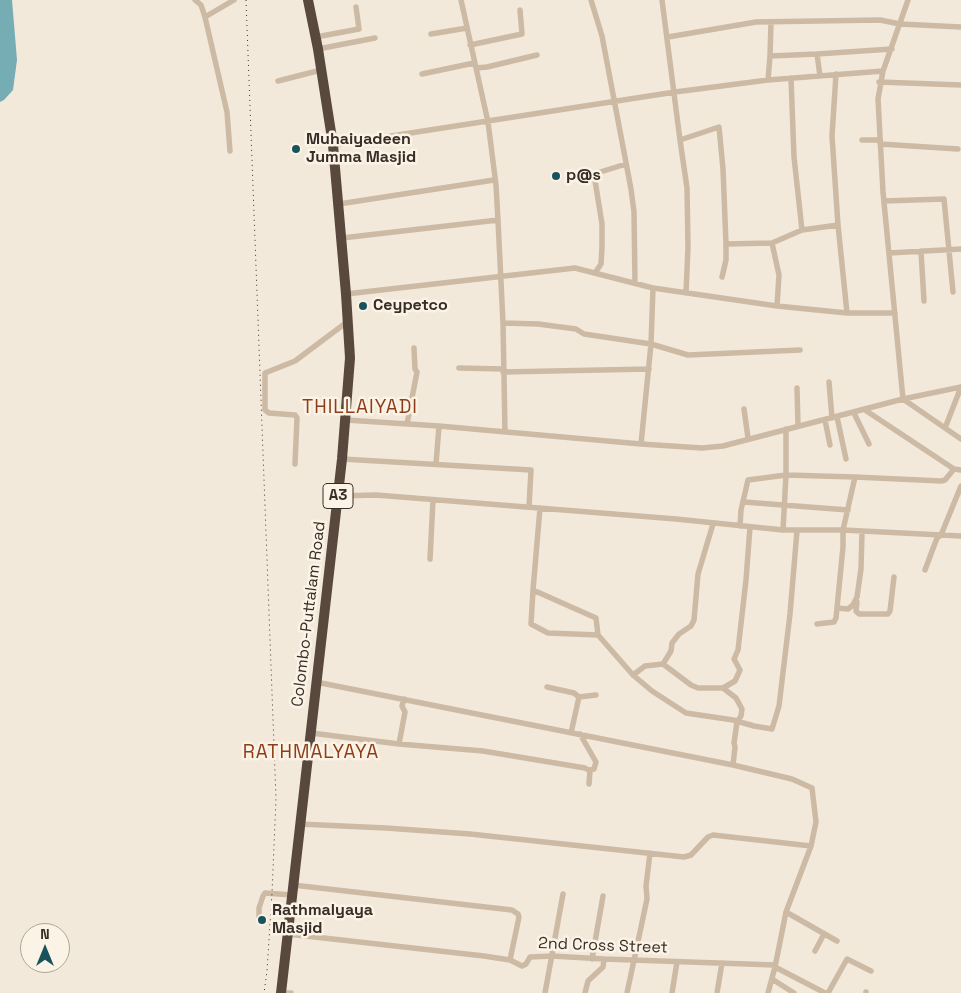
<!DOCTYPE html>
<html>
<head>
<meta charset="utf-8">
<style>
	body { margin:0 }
	#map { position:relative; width:961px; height:993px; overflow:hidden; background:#f3e9da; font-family:"Space Grotesk",sans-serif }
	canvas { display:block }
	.north { position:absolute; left:20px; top:923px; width:50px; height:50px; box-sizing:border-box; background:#fbf3e6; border:1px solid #ada49a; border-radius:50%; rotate:0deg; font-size:14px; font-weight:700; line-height:20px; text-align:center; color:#382d27 }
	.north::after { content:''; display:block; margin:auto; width:18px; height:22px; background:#19535c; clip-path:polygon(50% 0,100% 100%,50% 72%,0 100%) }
</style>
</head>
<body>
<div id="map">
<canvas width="961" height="993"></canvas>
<div class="north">N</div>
</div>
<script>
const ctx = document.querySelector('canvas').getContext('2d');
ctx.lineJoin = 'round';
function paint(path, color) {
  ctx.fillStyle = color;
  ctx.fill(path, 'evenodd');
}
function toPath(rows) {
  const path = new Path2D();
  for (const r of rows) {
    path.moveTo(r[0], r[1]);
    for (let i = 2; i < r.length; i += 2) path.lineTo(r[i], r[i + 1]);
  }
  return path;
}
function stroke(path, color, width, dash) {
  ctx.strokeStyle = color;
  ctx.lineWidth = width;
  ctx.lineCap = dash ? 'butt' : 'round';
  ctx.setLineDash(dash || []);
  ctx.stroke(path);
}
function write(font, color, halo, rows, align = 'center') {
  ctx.font = font + ' "Space Grotesk",sans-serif';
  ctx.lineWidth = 5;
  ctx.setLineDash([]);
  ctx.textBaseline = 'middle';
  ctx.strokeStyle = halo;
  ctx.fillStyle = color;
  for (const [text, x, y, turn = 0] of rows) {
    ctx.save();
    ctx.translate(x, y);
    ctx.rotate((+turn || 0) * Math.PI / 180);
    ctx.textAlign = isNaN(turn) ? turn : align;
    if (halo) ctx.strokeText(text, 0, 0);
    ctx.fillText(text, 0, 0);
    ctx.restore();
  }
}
const water = toPath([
	[0,0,12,0,17,60,13,90,4,100,0,102]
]);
const street = toPath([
	[195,0,201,5,205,17,227,112,230,151],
	[461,0,488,122,485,122],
	[591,0,602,36,631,189,634,212,635,283],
	[662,0,680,140,719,127,723,169,726,244,772,243],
	[205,17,234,0],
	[771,22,770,56,817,54],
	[431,34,467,28],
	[316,37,359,29,356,7],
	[668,37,756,22,880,20,900,24,961,27],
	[470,45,522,34,520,10],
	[318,49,375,38],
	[476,68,487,67,537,55],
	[422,74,474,63],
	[836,74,832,136,838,225,847,313],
	[820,76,817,54,892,49],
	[791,78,794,157,802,230,838,225],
	[768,80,770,56],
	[278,81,321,70],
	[879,82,961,85],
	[488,122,496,185,498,220,503,323,505,432],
	[680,140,687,188,688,247,686,293],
	[862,140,880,140],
	[880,144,958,149],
	[333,145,675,92,768,80,883,71,908,0],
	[884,201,944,199,953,292],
	[339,204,494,180],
	[342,238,498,220],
	[921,251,924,301],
	[889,253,961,249],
	[595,273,601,264,602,247,602,224,594,174,626,164],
	[722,277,726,260,726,244],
	[346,294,575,268,653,288,777,306,847,313,895,313],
	[777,306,779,275,772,243,802,230],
	[503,323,538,324,576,329,584,334,651,344,653,288],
	[459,368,503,369],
	[503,372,649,369],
	[829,382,832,418],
	[797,388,798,426],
	[903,399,961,439],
	[903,399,961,387],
	[744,409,748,438],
	[865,410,954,469],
	[854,413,869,444],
	[837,417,846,459],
	[346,420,439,426,641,444,702,448,723,446,903,399,883,192,878,99,883,71],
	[825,420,830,445],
	[407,424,417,372,415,369,414,348],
	[945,428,961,387],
	[641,444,651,344,688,355,800,350],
	[342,459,531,470,529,507],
	[295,464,297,418,295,415,269,413,265,410,265,373,295,361,347,322],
	[436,464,439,426],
	[855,477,941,481,945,480,954,469,961,470],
	[338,496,376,495,676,519,783,530,843,530,961,536],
	[744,502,848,510],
	[740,526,741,510,748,480,786,475,855,477,843,530,843,547,836,618,834,622,817,624],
	[783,530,786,475,786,429],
	[430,559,433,500],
	[925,570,937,538,941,535,961,486],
	[533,590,596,618,598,635,548,633,531,624,533,590,540,508],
	[857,602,856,611,859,614,888,614,890,611,894,577],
	[837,608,848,609,853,605,857,597,861,569,862,532],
	[598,635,633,675,652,691,686,713,733,720,754,726,772,729,779,706,790,614,797,531],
	[663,664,671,651,672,643,679,634,691,626,694,620,698,574,713,524],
	[633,675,645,666,663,664,691,685,698,688,723,688,736,698,742,709,741,716,737,722,734,743,735,747,733,765],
	[316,682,733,765,792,779,812,788,816,822,811,846],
	[547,687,574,693,579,697,596,695],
	[723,688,735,681,740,670,734,659,738,650,746,580,750,527],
	[311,733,399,744,483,751,585,768,590,771,589,784],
	[571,733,579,697],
	[580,734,596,762,594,769,589,770],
	[399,744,405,712,402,706,404,699],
	[299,824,386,828,470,834,684,857,691,855,708,837,713,835,811,846,786,912,775,967,768,993],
	[293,885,512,910,518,914,519,917,510,960],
	[786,912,837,941],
	[259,917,259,908,263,896,265,893,292,895],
	[288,934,484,956,510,960,522,966,526,964,530,957,552,956,604,959,775,965],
	[815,951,824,934],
	[592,959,603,896],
	[775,967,825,993],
	[772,979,794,993],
	[281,993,291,993],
	[545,993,563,894],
	[585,993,588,981,603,967,604,959],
	[627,993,647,899,646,886,650,853],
	[672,993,677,962],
	[717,993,722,963],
	[828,993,847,959,871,971],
	[866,993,866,992]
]);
const highway = toPath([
	[281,993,342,459,350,358,346,294,333,145,318,49,308,0]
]);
const rail = toPath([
	[246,0,276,799,272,893,267,971,264,993]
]);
const markers = [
	[296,149,5,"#19535c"],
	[556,176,5,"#19535c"],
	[363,306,5,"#19535c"],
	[262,920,5,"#19535c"]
];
const shields = [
	[338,496,30]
];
const shieldNames = [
	["A3",338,496]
];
const poiNames = [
	["Muhaiyadeen",306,140],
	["Jumma Masjid",306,158],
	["p@s",566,176],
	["Ceypetco",373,306],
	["Rathmalyaya",272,911],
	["Masjid",272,929]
];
const streetNames = [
	["Colombo-Puttalam Road",309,614,-83],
	["2nd Cross Street",603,946,2]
];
const quarterNames = [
	["THILLAIYADI",360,408],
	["RATHMALYAYA",311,753]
];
paint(water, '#76acb3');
stroke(street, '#ccbaa5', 5.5);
stroke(highway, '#59483d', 10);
stroke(rail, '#382d27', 1, [1, 4]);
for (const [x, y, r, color] of markers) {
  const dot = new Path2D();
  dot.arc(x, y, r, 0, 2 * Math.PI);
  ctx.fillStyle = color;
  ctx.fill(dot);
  stroke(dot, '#fbf3e6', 2);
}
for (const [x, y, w] of shields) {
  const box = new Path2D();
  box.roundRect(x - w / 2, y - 12.5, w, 25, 4);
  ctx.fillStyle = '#fbf3e6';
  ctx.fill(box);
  stroke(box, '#382d27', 1);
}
write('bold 15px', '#382d27', null, shieldNames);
write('bold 16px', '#382d27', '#fbf3e6', poiNames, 'left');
write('16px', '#382d27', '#fbf3e6', streetNames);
ctx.letterSpacing = '1px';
write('19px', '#8d3d19', '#fbf3e6', quarterNames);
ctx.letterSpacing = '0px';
</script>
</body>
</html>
